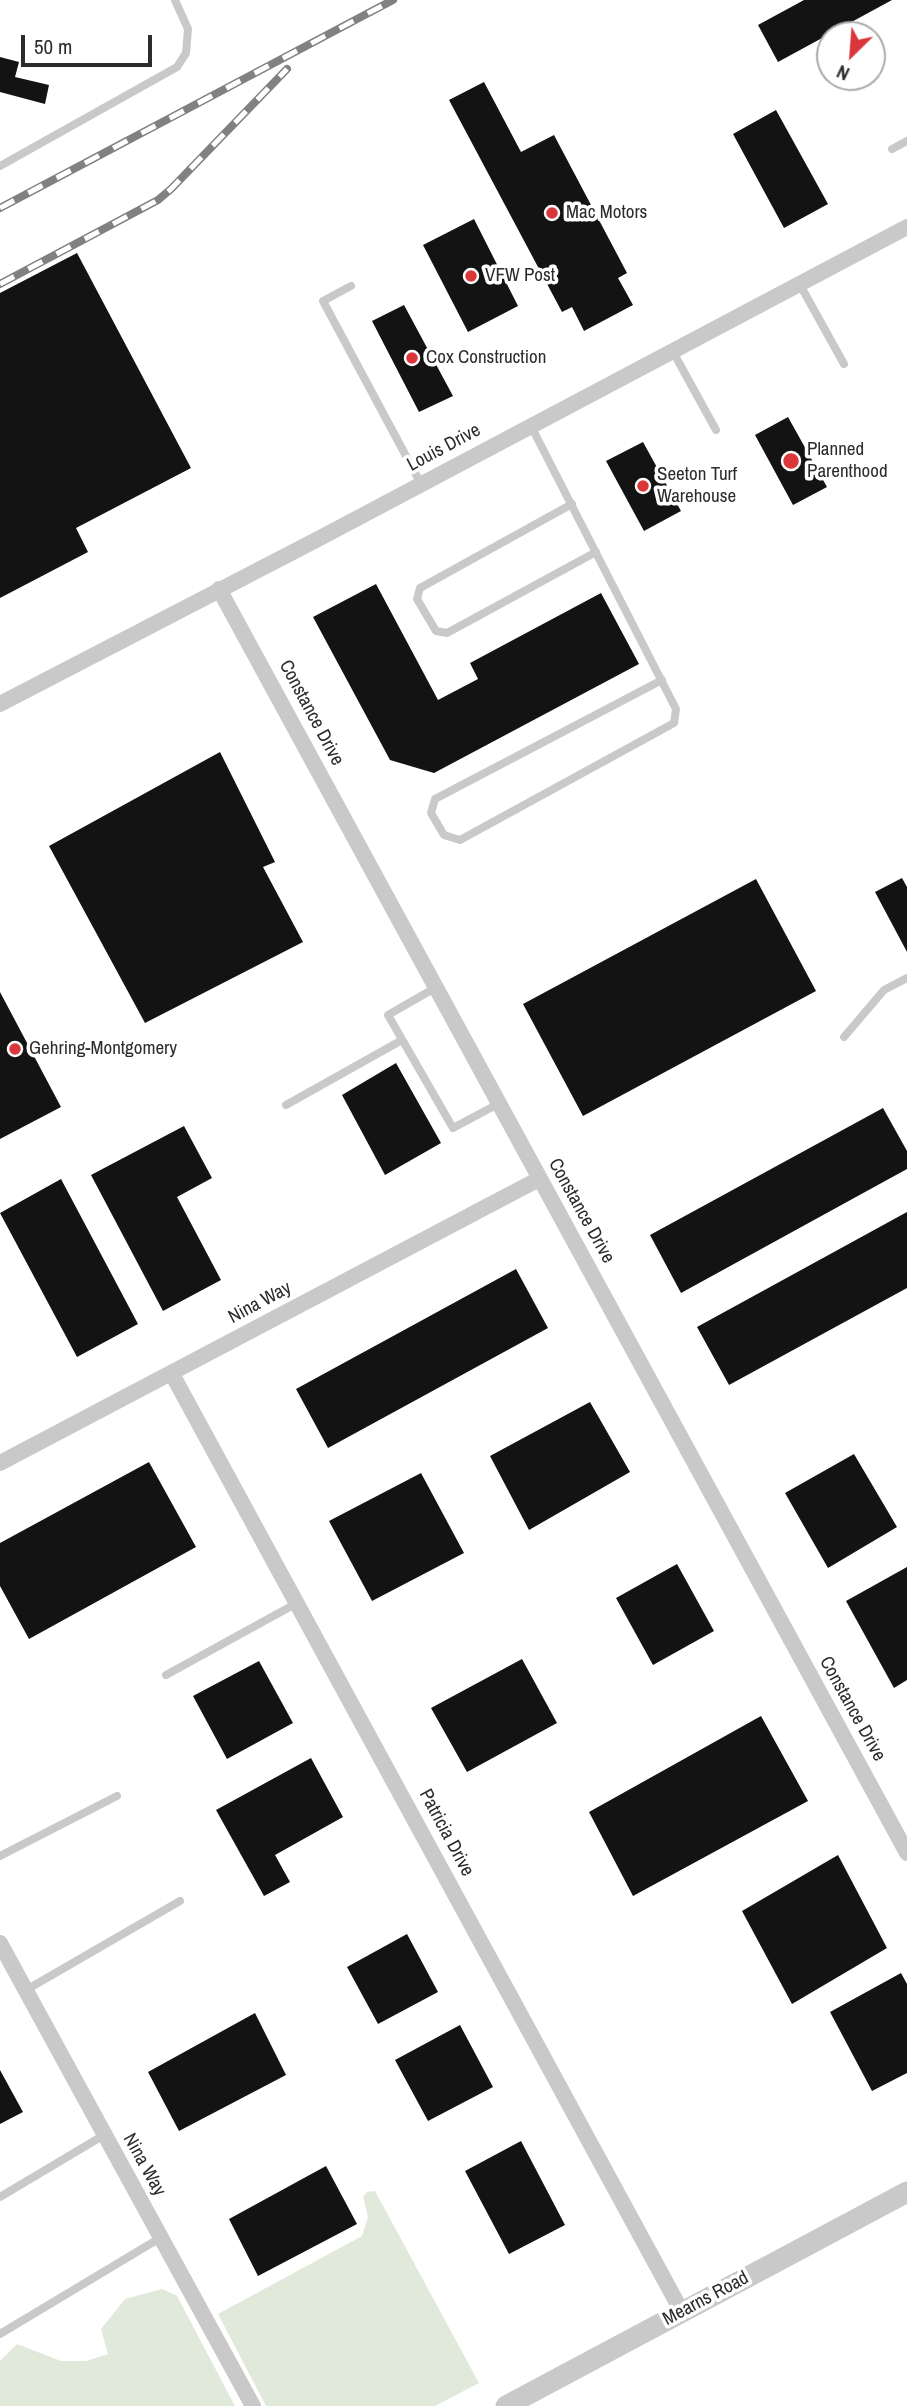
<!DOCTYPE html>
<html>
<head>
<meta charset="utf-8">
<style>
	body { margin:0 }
	#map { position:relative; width:907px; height:2406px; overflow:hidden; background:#fff; font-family:"Archivo Narrow",sans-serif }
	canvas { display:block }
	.north { position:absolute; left:816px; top:21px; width:70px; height:70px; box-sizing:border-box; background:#fff; border:2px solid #ababab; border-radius:50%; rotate:205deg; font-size:19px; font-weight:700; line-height:28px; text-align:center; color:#2c2c2c }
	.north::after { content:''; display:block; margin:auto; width:24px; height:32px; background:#da373b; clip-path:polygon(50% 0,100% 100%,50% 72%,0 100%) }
	.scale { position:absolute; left:21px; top:35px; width:131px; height:32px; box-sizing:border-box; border:4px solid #2c2c2c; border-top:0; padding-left:9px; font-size:21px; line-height:24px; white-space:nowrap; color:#2c2c2c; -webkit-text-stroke:5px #fff; paint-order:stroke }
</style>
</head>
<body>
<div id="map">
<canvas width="907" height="2406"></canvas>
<div class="north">N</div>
<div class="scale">50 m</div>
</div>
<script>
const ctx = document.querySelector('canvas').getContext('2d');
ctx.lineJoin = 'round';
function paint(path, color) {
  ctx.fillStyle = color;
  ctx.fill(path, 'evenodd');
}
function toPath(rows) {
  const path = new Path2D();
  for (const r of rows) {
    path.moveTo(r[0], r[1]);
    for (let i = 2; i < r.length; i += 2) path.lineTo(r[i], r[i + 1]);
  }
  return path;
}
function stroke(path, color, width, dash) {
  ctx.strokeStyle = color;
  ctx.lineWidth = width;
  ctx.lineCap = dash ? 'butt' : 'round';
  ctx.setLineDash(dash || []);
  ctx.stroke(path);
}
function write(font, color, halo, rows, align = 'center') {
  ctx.font = font + ' "Archivo Narrow",sans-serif';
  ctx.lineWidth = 7;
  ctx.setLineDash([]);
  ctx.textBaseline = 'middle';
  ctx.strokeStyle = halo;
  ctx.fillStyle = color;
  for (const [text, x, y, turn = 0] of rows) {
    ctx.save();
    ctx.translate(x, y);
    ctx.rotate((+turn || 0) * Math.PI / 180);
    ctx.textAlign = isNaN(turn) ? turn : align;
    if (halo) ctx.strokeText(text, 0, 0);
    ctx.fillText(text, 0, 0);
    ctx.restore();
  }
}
const green = toPath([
	[375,2191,479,2383,435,2406,266,2406,218,2314,362,2236,368,2217,363,2197,367,2192],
	[162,2289,177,2296,235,2406,0,2406,0,2361,17,2344,61,2361,86,2361,108,2354,101,2329,125,2299]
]);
const building = toPath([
	[804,0,892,0,778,62,758,25],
	[0,57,19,62,15,77,49,85,45,104,0,92],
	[484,82,521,152,554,135,627,273,618,278,633,305,584,331,572,307,562,312,449,100],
	[776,110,828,204,784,228,733,134],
	[474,219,518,306,468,332,423,245],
	[77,253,191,468,76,528,88,552,0,598,0,293],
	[404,305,453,396,419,412,372,321],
	[788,417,827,487,793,505,755,435],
	[643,442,681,511,644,531,606,461],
	[376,584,438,700,478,679,470,663,601,593,639,664,434,773,390,760,313,617],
	[220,752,275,862,263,867,303,942,145,1023,49,846],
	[902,878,907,887,907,952,875,892],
	[756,879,816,991,583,1116,523,1004],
	[0,992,61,1107,0,1139],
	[396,1063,441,1143,385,1175,342,1095],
	[883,1108,907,1151,907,1169,681,1293,650,1235],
	[184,1126,212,1178,177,1197,221,1280,163,1311,91,1175],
	[61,1179,138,1324,77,1357,0,1213],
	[907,1212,907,1288,729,1385,697,1327],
	[516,1269,548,1328,328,1448,296,1389],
	[590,1402,630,1472,529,1530,490,1456],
	[854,1454,897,1527,828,1568,785,1493],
	[149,1462,196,1547,29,1639,0,1586,0,1543],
	[421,1473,464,1553,372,1601,329,1521],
	[677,1564,714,1631,653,1665,616,1598],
	[907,1567,907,1680,894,1688,846,1601],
	[522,1659,557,1723,467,1772,431,1708],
	[259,1661,293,1723,227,1759,193,1696],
	[761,1716,808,1801,633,1896,589,1812],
	[311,1758,343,1817,275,1855,290,1882,264,1896,216,1810],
	[838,1855,887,1948,792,2004,742,1911],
	[407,1934,438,1992,378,2024,347,1967],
	[901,1973,907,1984,907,2073,872,2091,830,2012],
	[255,2013,286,2075,179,2131,148,2072],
	[460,2025,493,2087,428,2121,395,2060],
	[0,2070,23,2112,0,2124],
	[521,2141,565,2225,509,2254,465,2171],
	[326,2166,357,2224,258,2276,229,2219]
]);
const service = toPath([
	[892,149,907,141],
	[0,166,177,67,186,53,188,29,175,0],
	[799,283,844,364],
	[351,286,323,301,421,484],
	[672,350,716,430],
	[531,426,676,709,674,723,460,840,444,835,431,813,435,799,662,680],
	[572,504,420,588,417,599,436,631,447,633,596,552],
	[435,988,388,1015,453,1128,498,1104],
	[844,1037,884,990,907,978],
	[286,1105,402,1040],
	[166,1675,297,1603],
	[0,1856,117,1796],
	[26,1990,180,1901],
	[0,2197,104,2135],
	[0,2334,160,2238]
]);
const minor = toPath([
	[219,589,907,1853],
	[0,704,320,538,907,227],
	[172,1374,682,2312],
	[0,1463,539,1179],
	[0,1943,253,2406]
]);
const tertiary = toPath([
	[506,2406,907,2192]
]);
const rail = toPath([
	[0,208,393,0],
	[0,284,158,200,171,189,287,69]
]);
const markers = [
	[552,213,7,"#da373b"],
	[471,276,7,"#da373b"],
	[412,358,7,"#da373b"],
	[791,461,9,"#da373b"],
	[643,486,7,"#da373b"],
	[15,1049,7,"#da373b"]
];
const poiNames = [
	["Mac Motors",566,213],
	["VFW Post",485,276],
	["Cox Construction",426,358],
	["Planned",807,450],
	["Parenthood",807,472],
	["Seeton Turf",657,475],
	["Warehouse",657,497],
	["Gehring-Montgomery",29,1049]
];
const streetNames = [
	["Louis Drive",444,448,-28],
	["Constance Drive",311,713,62],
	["Constance Drive",581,1211,61],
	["Nina Way",260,1303,-28],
	["Constance Drive",852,1709,61],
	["Patricia Drive",446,1833,62],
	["Nina Way",144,2165,61],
	["Mearns Road",706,2299,-28]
];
paint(green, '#e1e9da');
paint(building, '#131313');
stroke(service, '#c9c9c9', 8);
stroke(minor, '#c9c9c9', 16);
stroke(tertiary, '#c9c9c9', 21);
stroke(rail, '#818181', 8);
stroke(rail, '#fff', 5, [16]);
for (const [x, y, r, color] of markers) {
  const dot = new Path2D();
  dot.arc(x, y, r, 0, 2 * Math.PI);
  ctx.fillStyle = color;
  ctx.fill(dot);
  stroke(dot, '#fff', 2.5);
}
write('19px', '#2c2c2c', '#fff', poiNames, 'left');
write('19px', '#2c2c2c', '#fff', streetNames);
</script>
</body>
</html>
